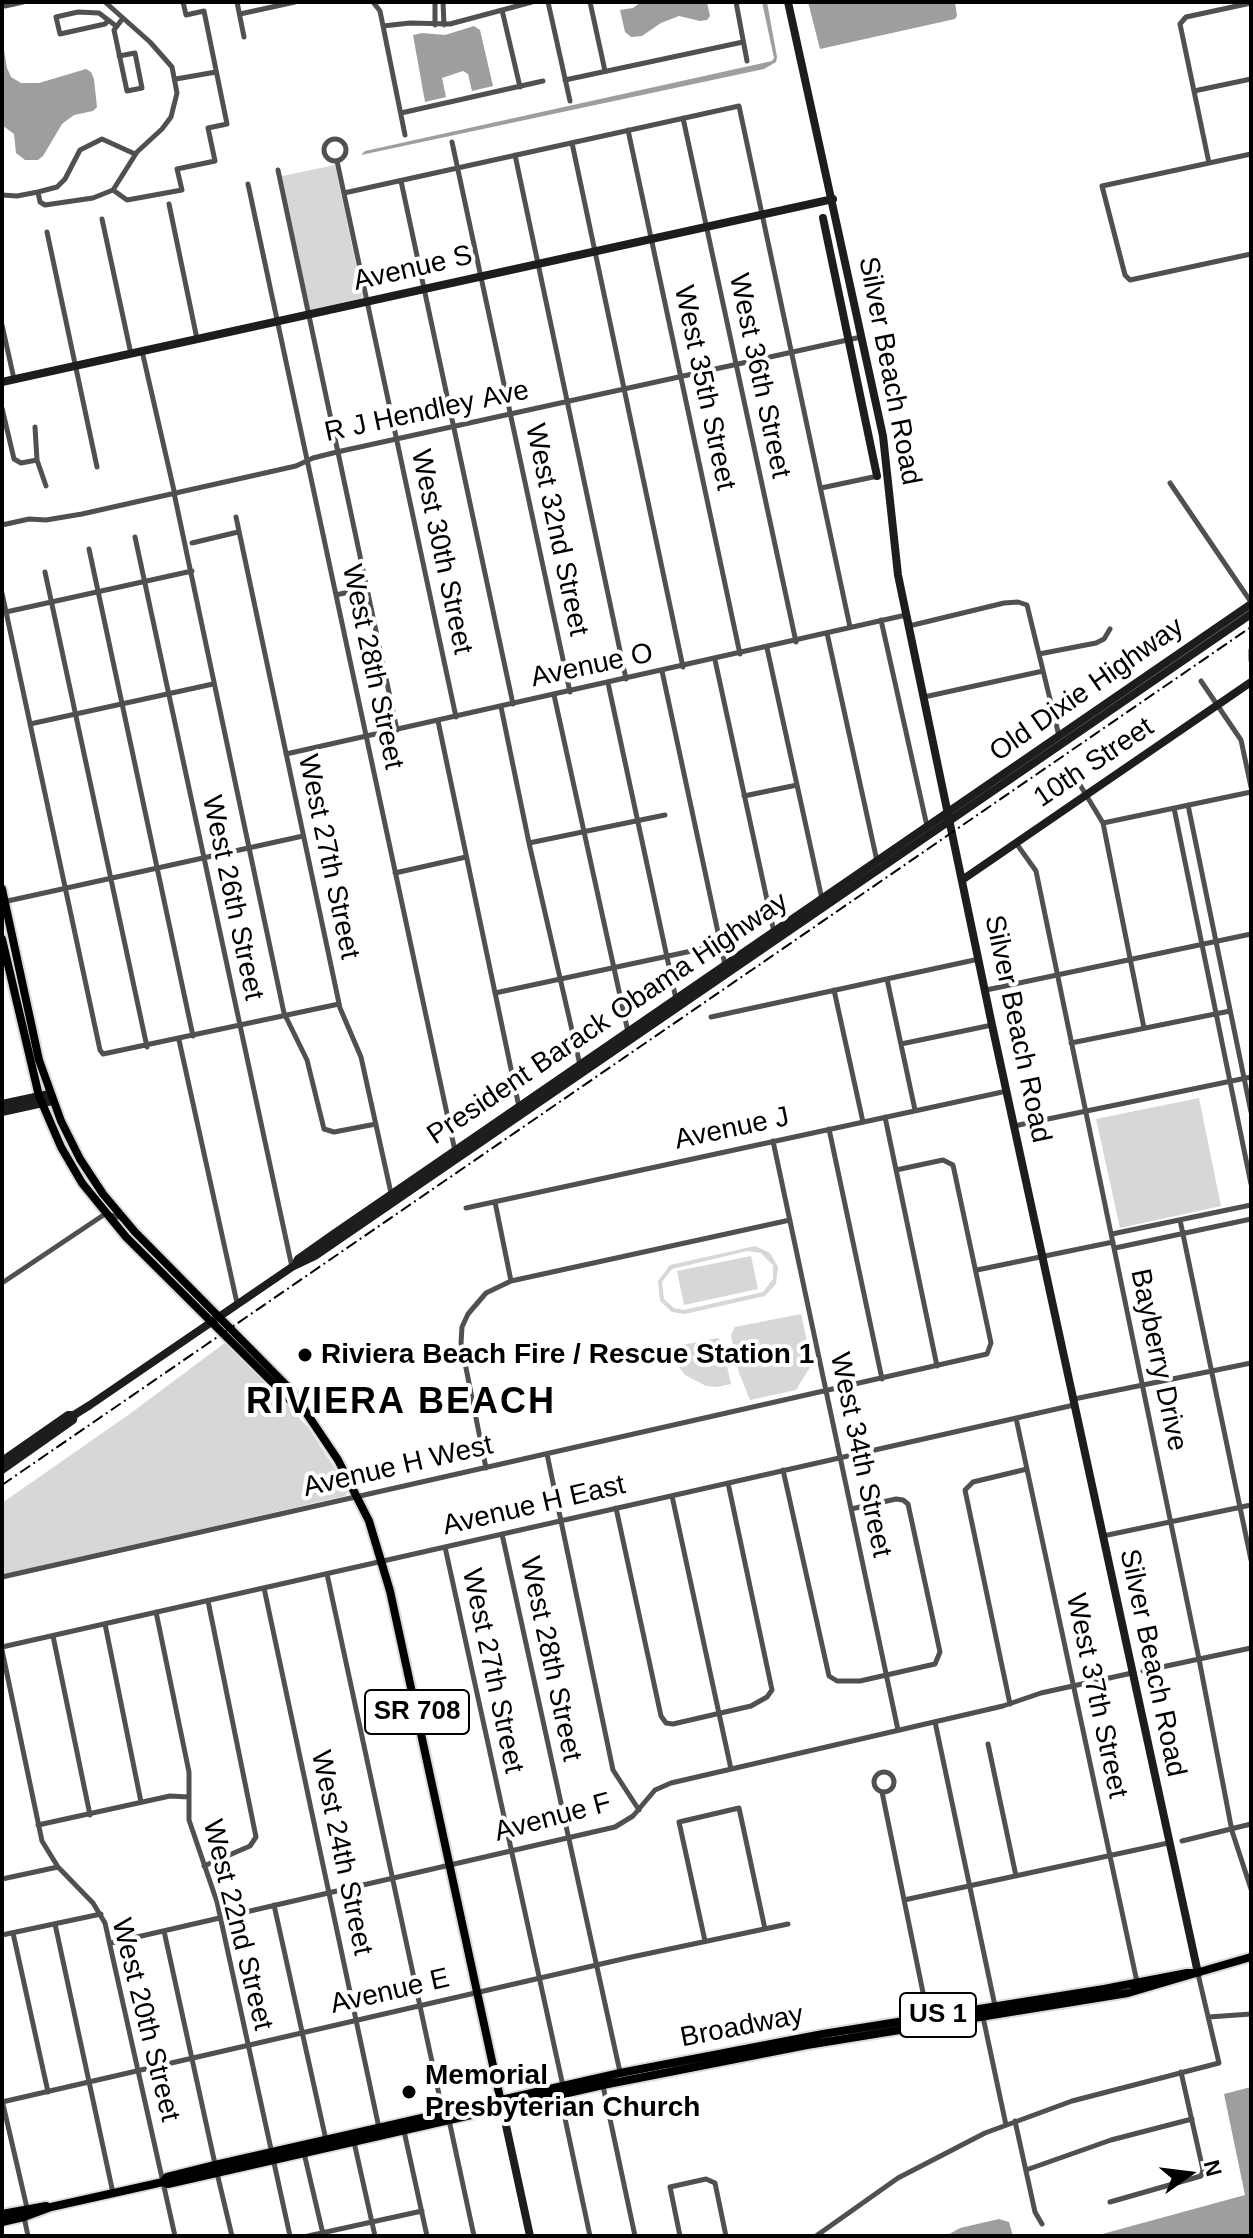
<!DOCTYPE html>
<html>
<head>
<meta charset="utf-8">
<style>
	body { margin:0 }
	#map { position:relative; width:1253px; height:2238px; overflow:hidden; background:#fff; font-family:Arial,sans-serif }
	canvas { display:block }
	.frame { position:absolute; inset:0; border:4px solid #000; pointer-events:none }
	.north { position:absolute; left:1149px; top:2134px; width:80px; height:80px; -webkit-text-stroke:6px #fff; paint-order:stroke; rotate:76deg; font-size:22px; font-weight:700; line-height:32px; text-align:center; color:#000 }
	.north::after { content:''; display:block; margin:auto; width:28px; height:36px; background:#000; clip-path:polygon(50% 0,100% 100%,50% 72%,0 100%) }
</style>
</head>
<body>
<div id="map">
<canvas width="1253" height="2238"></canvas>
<div class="frame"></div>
<div class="north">N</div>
</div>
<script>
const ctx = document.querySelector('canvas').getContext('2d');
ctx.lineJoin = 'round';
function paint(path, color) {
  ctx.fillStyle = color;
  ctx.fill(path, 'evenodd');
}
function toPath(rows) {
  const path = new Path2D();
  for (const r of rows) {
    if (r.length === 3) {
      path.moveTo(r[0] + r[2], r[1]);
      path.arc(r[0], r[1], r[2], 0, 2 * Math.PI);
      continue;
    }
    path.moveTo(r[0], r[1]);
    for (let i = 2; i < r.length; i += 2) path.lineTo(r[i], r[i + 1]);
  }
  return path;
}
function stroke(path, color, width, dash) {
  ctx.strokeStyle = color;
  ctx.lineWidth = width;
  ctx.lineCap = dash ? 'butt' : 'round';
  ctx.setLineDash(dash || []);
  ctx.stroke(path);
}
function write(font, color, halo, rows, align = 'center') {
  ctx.font = font + ' Arial,sans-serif';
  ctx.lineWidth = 8;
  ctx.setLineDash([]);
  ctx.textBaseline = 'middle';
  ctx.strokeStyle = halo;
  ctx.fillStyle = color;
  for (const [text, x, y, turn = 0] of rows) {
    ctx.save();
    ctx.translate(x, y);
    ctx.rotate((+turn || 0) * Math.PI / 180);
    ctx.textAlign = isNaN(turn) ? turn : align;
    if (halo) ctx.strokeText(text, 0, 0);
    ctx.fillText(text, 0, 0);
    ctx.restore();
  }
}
const green = toPath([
	[335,165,363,298,310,310,282,176],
	[1199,1098,1221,1206,1120,1228,1096,1119],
	[755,1246,770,1253,778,1267,776,1284,765,1296,685,1314,672,1312,660,1301,658,1281,670,1265],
	[747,1251,761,1253,773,1265,773,1279,763,1292,684,1310,674,1308,664,1299,662,1282,672,1269],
	[751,1256,758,1289,684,1305,677,1271],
	[801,1314,812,1364,796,1390,750,1400,739,1373,731,1335,735,1327],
	[717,1338,721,1340,731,1384,717,1387,706,1386,685,1375,679,1367,672,1347],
	[226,1342,308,1427,349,1490,345,1496,2,1575,2,1503,131,1413]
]);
const water = toPath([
	[641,2,707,2,710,16,707,20,700,21,679,16,661,23,642,36,631,37,625,32,620,10,633,8],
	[762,2,767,2,777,57,776,62,764,69,361,155,365,151,772,61,774,58],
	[808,2,955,2,957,16,955,19,820,49],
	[474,26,480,30,493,86,472,91,468,74,463,71,442,78,446,97,425,102,413,35,422,33,445,35],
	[2,38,7,68,11,77,21,83,39,83,86,69,91,72,94,79,97,107,93,111,74,115,62,124,43,156,38,160,25,160,16,153,14,134,2,125],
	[1251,2087,1251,2236,1095,2236,1245,2195,1224,2094],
	[999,2219,1009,2222,1013,2236,946,2236,960,2228]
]);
const street = toPath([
	[4,2,5,6,23,2],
	[237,2,244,37],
	[373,2,380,11,405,135],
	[443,2,444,25],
	[548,2,570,101],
	[590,2,605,71],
	[736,2,747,61],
	[502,10,520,87],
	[240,14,295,2],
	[108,21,105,24,60,34,56,17,78,12,99,13,116,26],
	[435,25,435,2],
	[383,26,410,23,450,24,532,2],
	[119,56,135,53,142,88,127,91,114,30,123,18],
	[176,79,216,72],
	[565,80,743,42],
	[1194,91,1251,79],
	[401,113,543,81],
	[683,118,796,642],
	[628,130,740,654],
	[335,150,11],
	[452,142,570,692],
	[572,143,683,667],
	[1251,154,1102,186,1125,275,1130,280,1251,254],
	[515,155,626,679],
	[337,161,456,717],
	[1209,163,1180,24,1186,17,1251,3],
	[278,170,397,730],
	[401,181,513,704],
	[248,184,455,1151],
	[113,190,127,200,182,190,177,169,215,161,208,128,227,124,204,11,186,15,183,2],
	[38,192,57,187,65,179,80,150,102,139,135,154],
	[344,193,739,106,850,627],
	[2,195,17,196,38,192,40,202,45,205,93,198,113,190,137,152,162,129,171,117,177,93,172,67,150,42,105,2],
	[169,204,197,339],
	[102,219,131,354],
	[47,232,97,467],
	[2,325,14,379],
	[142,351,175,495],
	[2,408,14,459,21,463,37,460],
	[35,427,37,460,46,486],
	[1170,483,1251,602],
	[821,488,878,476],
	[174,493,284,1013,307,1060,324,1129,334,1132,376,1124],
	[236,517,340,1008,361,1057,391,1193],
	[2,525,29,519,46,520,82,514,296,466,313,458,337,452,861,337],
	[135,537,292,1267],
	[192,543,238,532],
	[89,549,193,1036],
	[45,572,147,1047],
	[2,593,100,1050,103,1054,339,1004],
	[336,595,366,588],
	[6,612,192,571],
	[881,620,927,826],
	[909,626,1004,603,1018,602,1027,605,1059,736],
	[827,633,877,861],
	[767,648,822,899],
	[1251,650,1251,660],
	[1039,654,1096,643,1104,639,1110,629],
	[715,660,774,932],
	[662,671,725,965],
	[1201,681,1241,740,1251,787],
	[608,683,676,999],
	[554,695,628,1032],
	[924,697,1043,671],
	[501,707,529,843,580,1065],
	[438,721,519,1107],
	[30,724,213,684],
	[286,754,906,615],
	[1071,770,1103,823,1144,1028],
	[744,796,797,785],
	[1188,805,1251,1112],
	[1174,808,1251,1184],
	[1103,823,1251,792],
	[529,843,665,815],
	[1016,843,1036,871,1199,1659,1232,1831,1251,1889],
	[395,873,466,857],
	[3,902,303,836],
	[887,979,915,1110],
	[834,990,863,1122],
	[986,990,1251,934],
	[495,993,715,946],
	[711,1017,979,959],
	[179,1040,237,1303],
	[1071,1043,1230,1011],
	[901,1044,992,1025],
	[885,1117,937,1366],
	[1014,1126,1251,1077],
	[829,1129,882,1379],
	[773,1141,898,1730],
	[495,1202,511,1281],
	[466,1208,1007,1091],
	[1180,1220,1251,1560],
	[1112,1234,1251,1205],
	[1115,1248,1251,1219],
	[977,1270,1113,1242],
	[2,1283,105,1214,119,1217],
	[1074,1399,1251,1363],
	[1016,1418,1137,1982],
	[547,1454,613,1770,639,1810],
	[486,1468,461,1343,462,1327,468,1314,486,1293,511,1281,790,1220],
	[783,1470,829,1676,837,1681,860,1681,935,1664,940,1652,908,1504,903,1500,896,1499,851,1509],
	[672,1496,731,1769],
	[616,1508,661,1716,666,1723,673,1724,751,1706,767,1697,772,1690,728,1483],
	[502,1534,620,2072],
	[1103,1536,1251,1505],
	[445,1547,563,2086],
	[327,1574,443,2113],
	[2,1577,987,1354,991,1343,953,1165,943,1160,896,1170],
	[264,1588,379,2128],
	[156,1612,189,1772,189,1820,217,1902,290,2236],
	[105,1624,141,1802],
	[53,1636,90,1815],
	[2,1647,1074,1405],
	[2,1650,42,1841,58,1867,93,1903,105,1923,175,2236],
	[1143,1671,1251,1648],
	[1010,1704,965,1490,973,1482,1027,1469],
	[935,1722,995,2006],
	[988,1744,1016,1876],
	[884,1782,10],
	[882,1792,928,2017],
	[38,1825,170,1796,189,1797],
	[1182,1841,1251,1824],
	[204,1866,250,1846,256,1837,208,1601],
	[2,1879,58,1867],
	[904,1900,1168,1843],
	[274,1905,326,2140],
	[55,1924,113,2193],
	[164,1931,215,2164],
	[13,1933,48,2092],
	[2,1935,101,1914],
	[705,1941,679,1822,739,1808,765,1929],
	[111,1943,615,1827,633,1816,655,1790,671,1783,1003,1706,1041,1693,1132,1673],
	[983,2017,1006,2125],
	[1209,2017,1251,2014],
	[603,2086,635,2236],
	[560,2095,590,2236],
	[2,2100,27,2208],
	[2,2102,627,1958,788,1924],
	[449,2120,474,2236],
	[1015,2121,1035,2212,1042,2224],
	[404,2131,427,2236],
	[354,2142,375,2236],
	[304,2153,323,2234],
	[1026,2170,1111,2140,1192,2119],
	[217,2173,232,2236],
	[1110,2202,1201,2176,1203,2170,1181,2072],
	[24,2217,28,2236],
	[308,2236,422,2211],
	[680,2236,670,2187,706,2179,715,2183,726,2236],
	[816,2236,898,2178,985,2133,1072,2101,1219,2063,1198,1974]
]);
const secondary = toPath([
	[788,2,883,436,898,575,992,1025,1198,1973],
	[823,218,877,476],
	[2,382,833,199],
	[962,880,1251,682],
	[2,1104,49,1094],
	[2,1112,52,1101],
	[295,1265,298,1259,332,1235,1251,604],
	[2,1461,68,1415,74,1415,90,1405,292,1267,315,1256,1251,614],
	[2,1470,73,1420,74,1415],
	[502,2107,530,2236]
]);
const primary = toPath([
	[2,889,39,1060,61,1121,80,1159,103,1194,135,1232,291,1390,338,1460,369,1521,390,1591,502,2107],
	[2,939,39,1096,61,1147,82,1183,126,1237,295,1405],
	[163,2182,167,2177,215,2165,620,2073,823,2034,1104,1989,1187,1973,1196,1973,1251,1957],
	[2,2214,46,2206],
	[2,2222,24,2217,51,2207,163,2182,168,2184,603,2085,807,2045,1128,1993,1196,1973]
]);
const rail = toPath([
	[2,1485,1251,627]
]);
const markers = [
	[305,1355,8,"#000"],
	[409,2092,8,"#000"]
];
const shields = [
	[417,1712,104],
	[938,2015,76]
];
const shieldNames = [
	["SR 708",417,1712],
	["US 1",938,2015]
];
const streetNames = [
	["Avenue S",413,269,-13],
	["Silver Beach Road",889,371,79],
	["West 36th Street",759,376,78],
	["West 35th Street",704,388,78],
	["R J Hendley Ave",427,412,-12],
	["West 32nd Street",556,530,78],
	["West 30th Street",441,552,78],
	["Avenue O",592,666,-12],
	["West 28th Street",372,667,78],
	["Old Dixie Highway",1087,690,-35],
	["10th Street",1094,763,-34],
	["West 27th Street",328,857,78],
	["West 26th Street",232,898,78],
	["President Barack Obama Highway",608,1019,-34],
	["Silver Beach Road",1017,1029,78],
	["Avenue J",732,1129,-12],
	["Bayberry Drive",1158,1360,78],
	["West 34th Street",860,1455,78],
	["Avenue H West",398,1467,-13],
	["Avenue H East",534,1506,-13],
	["West 28th Street",550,1659,78],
	["Silver Beach Road",1152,1663,78],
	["West 27th Street",492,1671,78],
	["West 37th Street",1096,1696,78],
	["Avenue F",553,1818,-15],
	["West 24th Street",341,1853,78],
	["West 22nd Street",237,1925,76],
	["Avenue E",390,1992,-13],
	["West 20th Street",145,2020,76],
	["Broadway",742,2027,-11]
];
const poiNames = [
	["Riviera Beach Fire / Rescue Station 1",321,1355],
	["Memorial",425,2076],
	["Presbyterian Church",425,2108]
];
const districtNames = [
	["RIVIERA BEACH",401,1403]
];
paint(green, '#d7d7d7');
paint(water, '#9e9e9e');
stroke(primary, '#dbdbdb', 12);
stroke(street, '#505050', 5);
stroke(secondary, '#1d1d1d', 8);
stroke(primary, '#000', 8);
stroke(rail, '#000', 2, [12, 4, 2, 4]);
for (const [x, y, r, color] of markers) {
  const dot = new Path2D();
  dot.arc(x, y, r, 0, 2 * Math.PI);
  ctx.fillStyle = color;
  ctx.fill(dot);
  stroke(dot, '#fff', 3);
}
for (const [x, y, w] of shields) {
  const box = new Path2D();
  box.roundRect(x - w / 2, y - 22, w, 44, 6);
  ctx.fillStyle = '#fff';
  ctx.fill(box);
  stroke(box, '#000', 2);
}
write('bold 26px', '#000', null, shieldNames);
write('28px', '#000', '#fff', streetNames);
write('bold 28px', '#000', '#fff', poiNames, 'left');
ctx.letterSpacing = '2px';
write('bold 36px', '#000', '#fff', districtNames);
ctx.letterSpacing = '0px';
</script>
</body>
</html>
